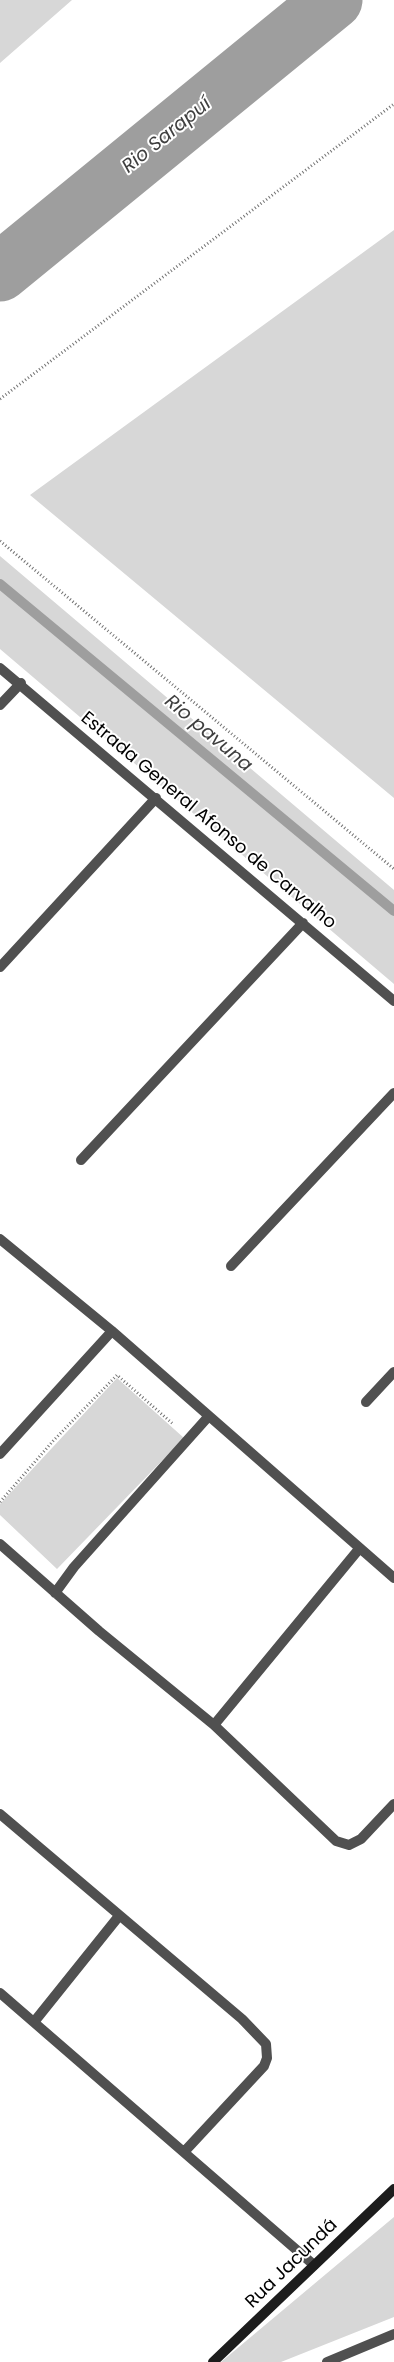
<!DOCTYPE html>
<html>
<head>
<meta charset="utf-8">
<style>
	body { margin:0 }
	canvas { display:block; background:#fff }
</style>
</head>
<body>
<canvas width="394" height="2362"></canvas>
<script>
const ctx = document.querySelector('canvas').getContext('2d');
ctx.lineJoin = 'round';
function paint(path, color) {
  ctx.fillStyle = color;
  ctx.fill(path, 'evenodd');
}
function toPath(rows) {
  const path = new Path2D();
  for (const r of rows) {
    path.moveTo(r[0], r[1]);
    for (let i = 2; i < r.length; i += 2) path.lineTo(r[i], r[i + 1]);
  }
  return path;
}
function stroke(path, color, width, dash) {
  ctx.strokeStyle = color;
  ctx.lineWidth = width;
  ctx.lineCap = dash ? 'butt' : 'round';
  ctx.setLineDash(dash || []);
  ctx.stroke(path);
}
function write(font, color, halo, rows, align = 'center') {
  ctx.font = font + ' Poppins,sans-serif';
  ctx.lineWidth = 4;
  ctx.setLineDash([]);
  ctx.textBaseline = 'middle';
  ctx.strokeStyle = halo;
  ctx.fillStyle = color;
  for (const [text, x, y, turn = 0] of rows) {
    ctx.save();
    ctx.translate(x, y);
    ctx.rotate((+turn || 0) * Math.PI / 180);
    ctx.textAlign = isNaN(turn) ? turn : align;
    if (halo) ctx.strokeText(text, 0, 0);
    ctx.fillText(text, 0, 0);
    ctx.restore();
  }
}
const green = toPath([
	[0,0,72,0,0,63],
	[394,230,394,798,30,495],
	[0,556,394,890,394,984,0,649],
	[117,1378,184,1438,57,1569,0,1515,0,1504],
	[394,2217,394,2317,281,2362,221,2362]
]);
const stream = toPath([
	[0,584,394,911]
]);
const river = toPath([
	[0,272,333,0]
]);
const path = toPath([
	[0,399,394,104],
	[0,541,394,869],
	[0,1502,53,1441,117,1375,173,1424]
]);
const street = toPath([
	[0,668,394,1001],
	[0,705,21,683],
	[0,967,156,798],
	[81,1160,303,923],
	[0,1239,112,1331,394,1578],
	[231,1266,394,1093],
	[366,1402,394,1372],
	[0,1454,112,1331],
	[0,1544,99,1631,214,1725,336,1841,349,1845,361,1839,394,1804],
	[55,1593,74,1567,208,1417],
	[214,1725,359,1549],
	[0,1814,242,2019,266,2044,267,2058,264,2066,184,2152],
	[0,1993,314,2265],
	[34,2022,119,1916],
	[327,2362,394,2334]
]);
const secondary = toPath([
	[213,2362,394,2189]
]);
const streetNames = [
	["Estrada General Afonso de Carvalho",208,821,40],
	["Rua Jacundá",292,2264,-44]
];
const waterNames = [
	["Rio Sarapuí",167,136,-39],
	["Rio pavuna",208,734,40]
];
paint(green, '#d7d7d7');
stroke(stream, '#9e9e9e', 10);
stroke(river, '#9e9e9e', 59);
stroke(path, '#727272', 3, [1, 2.5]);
stroke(street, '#505050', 10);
stroke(secondary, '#1d1d1d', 10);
write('18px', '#000', '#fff', streetNames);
write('italic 19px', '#3f3f3f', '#fff', waterNames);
</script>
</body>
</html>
